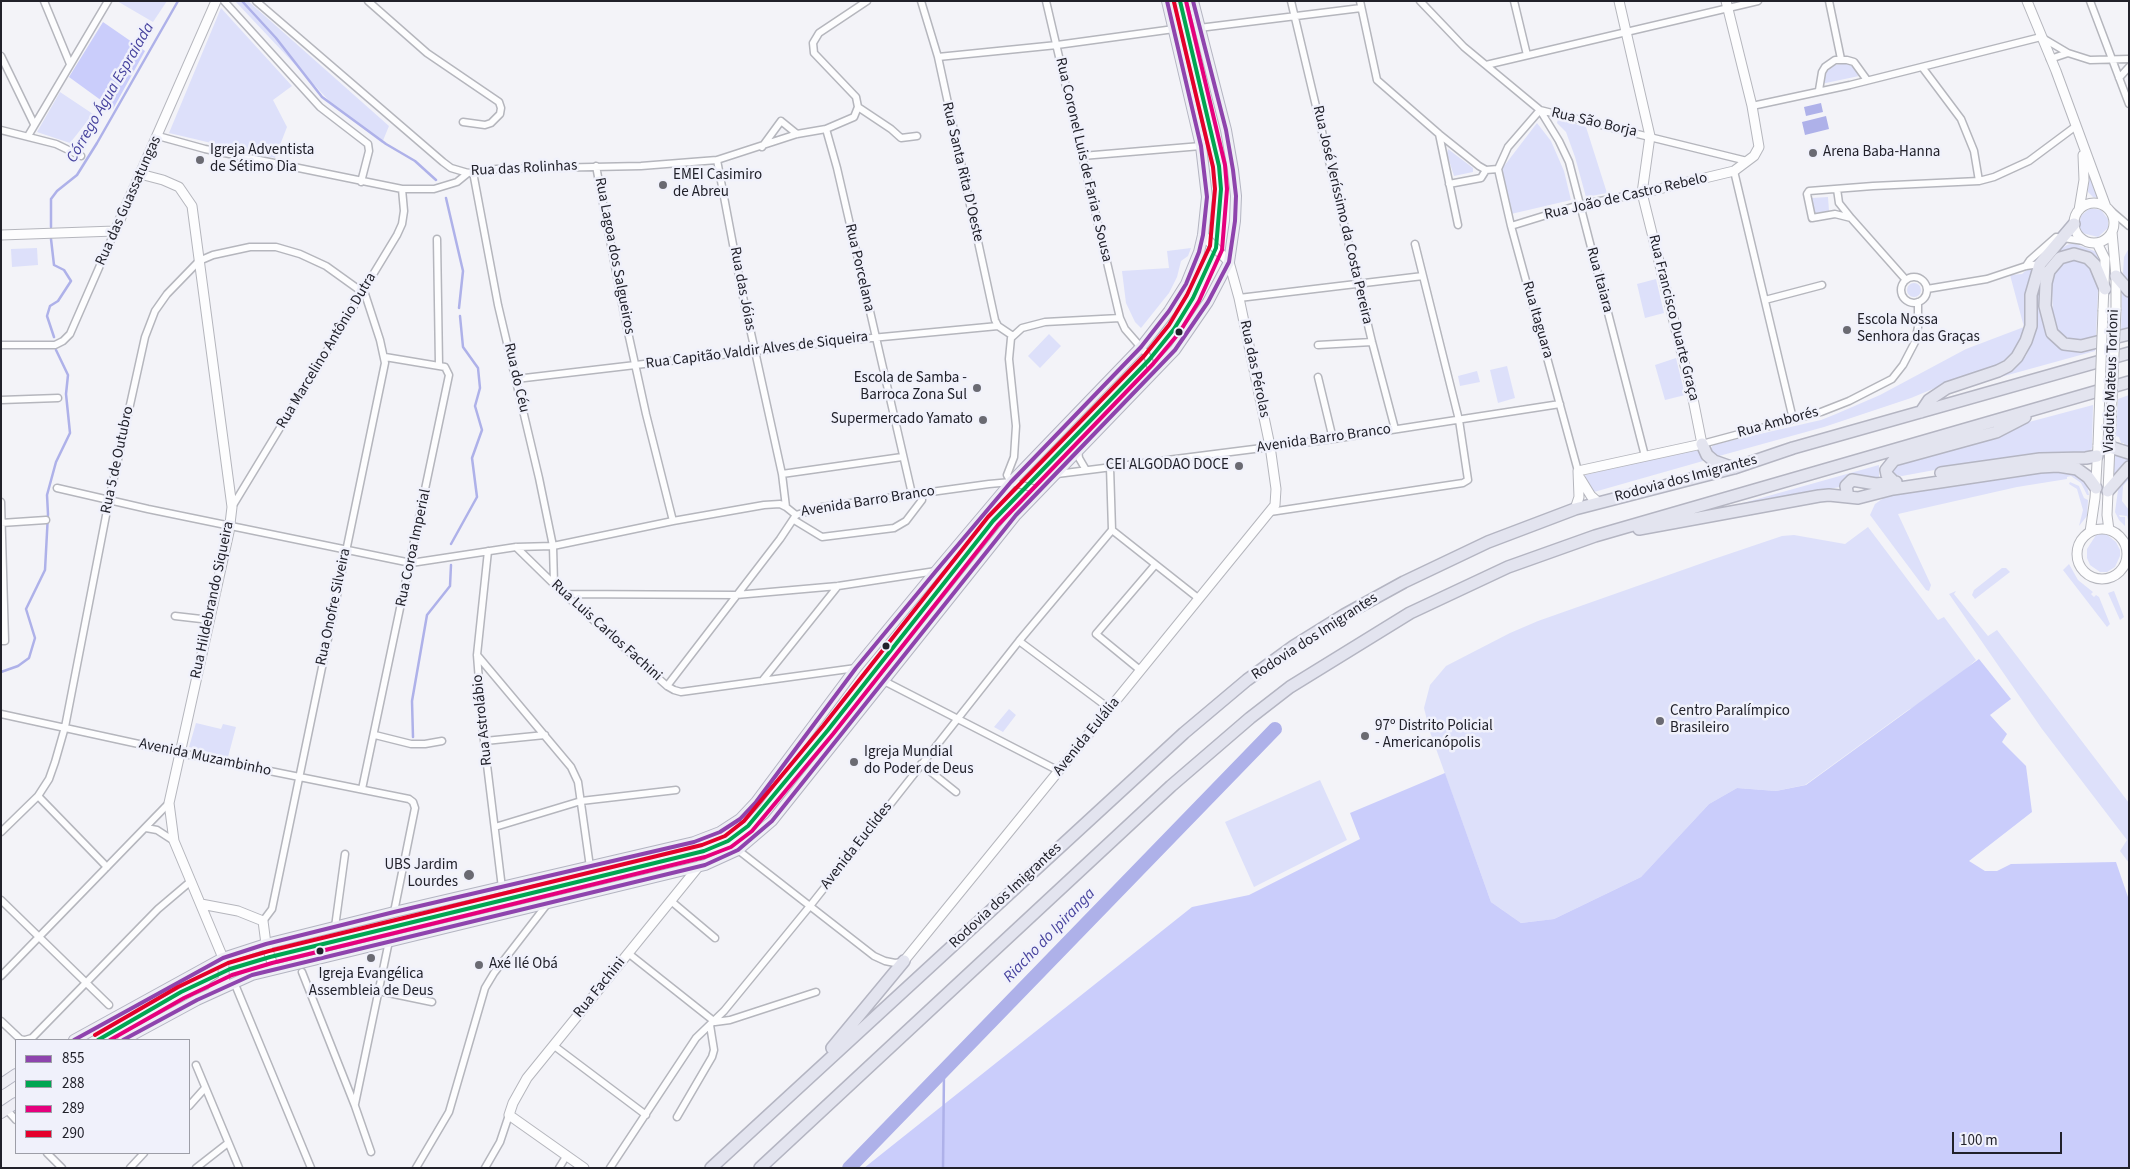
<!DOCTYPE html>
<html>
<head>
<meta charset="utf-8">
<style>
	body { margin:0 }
	#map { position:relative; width:2130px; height:1169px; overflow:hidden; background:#f3f3f8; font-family:"Source Sans 3",sans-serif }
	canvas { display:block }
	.frame { position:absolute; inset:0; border:2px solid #21212a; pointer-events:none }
	.legend { position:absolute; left:15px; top:1039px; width:175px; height:115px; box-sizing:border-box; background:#f0f1fb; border:1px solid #9d9ea7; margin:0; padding:6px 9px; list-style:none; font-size:15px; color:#21212a }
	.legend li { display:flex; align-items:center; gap:10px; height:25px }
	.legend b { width:25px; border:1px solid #9d9ea7 }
	.scale { position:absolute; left:1952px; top:1132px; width:110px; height:22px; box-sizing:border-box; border:2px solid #21212a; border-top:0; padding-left:6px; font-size:15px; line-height:18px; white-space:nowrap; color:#21212a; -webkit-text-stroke:4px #f0f1fb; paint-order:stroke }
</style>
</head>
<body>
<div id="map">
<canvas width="2130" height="1169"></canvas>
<div class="frame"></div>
<ul class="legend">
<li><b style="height:6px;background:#8e44ad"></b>855</li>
<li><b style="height:6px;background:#00a651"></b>288</li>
<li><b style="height:6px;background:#e5007d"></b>289</li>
<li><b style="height:6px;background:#e4002b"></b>290</li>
</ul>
<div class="scale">100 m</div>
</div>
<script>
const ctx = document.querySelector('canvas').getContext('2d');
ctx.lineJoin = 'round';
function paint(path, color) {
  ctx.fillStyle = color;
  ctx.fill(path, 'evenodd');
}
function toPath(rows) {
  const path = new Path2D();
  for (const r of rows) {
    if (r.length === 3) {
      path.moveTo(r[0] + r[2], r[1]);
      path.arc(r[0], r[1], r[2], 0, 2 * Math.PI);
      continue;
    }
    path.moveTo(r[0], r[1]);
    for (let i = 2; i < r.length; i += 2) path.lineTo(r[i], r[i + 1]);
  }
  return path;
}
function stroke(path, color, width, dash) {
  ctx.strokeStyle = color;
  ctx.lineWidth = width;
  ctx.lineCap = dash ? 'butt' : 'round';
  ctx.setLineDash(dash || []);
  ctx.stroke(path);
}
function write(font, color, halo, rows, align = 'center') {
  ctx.font = font + ' "Source Sans 3",sans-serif';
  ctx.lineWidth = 5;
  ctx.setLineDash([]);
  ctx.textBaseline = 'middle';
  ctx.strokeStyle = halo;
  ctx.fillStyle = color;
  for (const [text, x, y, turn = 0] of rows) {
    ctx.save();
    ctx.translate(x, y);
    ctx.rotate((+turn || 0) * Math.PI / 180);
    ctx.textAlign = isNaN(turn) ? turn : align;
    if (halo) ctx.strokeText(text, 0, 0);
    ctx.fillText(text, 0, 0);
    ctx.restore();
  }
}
const green = toPath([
	[117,1,167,1,153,22],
	[235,1,248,1,389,126,382,143,335,107],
	[221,8,292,86,273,100,287,127,275,158,169,133],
	[1847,63,1855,68,1859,76,1821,84,1823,74,1830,66],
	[60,92,93,114,70,143,37,132],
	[1558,119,1586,127,1607,193,1586,197,1575,157,1566,132,1557,123],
	[1537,123,1551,141,1564,171,1571,200,1511,214,1501,170],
	[1448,149,1473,168,1473,172,1454,176,1447,154],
	[2089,173,2100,198,2093,197,2088,192],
	[1828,197,1829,211,1815,214,1812,198],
	[2090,208,2101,210,2108,219,2108,228,2098,237,2082,233,2078,228,2081,216],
	[2073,243,2097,252,2101,256,2101,264,2087,252,2048,267,2052,341,2067,351,2081,351,2095,347,2095,351,1957,389,2020,361,2026,356,2036,331,2037,286,2049,262,2055,253,2067,245],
	[37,248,38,265,12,267,11,249],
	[1191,248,1188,256,1181,261,1177,277,1169,293,1141,328,1135,322,1126,303,1122,271,1169,268,1167,251],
	[2129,248,2129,284,2123,273,2124,257],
	[2071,259,2081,260,2087,264,2094,274,2098,291,2096,336,2080,340,2064,337,2057,331,2053,321,2052,280,2057,269],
	[2036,266,2028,322,2019,349,2002,364,1964,376,1911,398,1824,427,1719,456,1716,456,1711,451,1712,446,1716,444,1821,420,1836,414,1880,395,1966,349,2024,327,2010,275,2022,274,2030,267],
	[1656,279,1664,313,1645,318,1637,284],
	[1914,290,7],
	[2122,292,2129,298,2129,328,2121,330],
	[1049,334,1061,346,1040,368,1028,356],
	[1676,358,1685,395,1665,400,1655,365],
	[1507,366,1515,398,1498,403,1490,370],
	[1477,371,1480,382,1460,386,1458,376],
	[2129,395,2129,449,2124,449,2124,443,2121,443,2119,437,2116,436,2118,399],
	[2093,405,2092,448,2089,452,2048,453,1967,464,1902,476,1895,475,1892,471,1894,466,2029,422],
	[1692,450,1699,451,1703,457,1703,461,1594,492,1586,481,1585,475],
	[2115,454,2129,457,2129,462,2113,476],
	[1879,465,1879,479,1847,478,1840,487,1736,505],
	[2051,472,2076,475,2087,485,2089,495,2087,495,2081,483,2071,476,2067,477,2067,479,2017,487,1898,514,1931,585,1929,591,1926,590,1870,515,1875,504,1888,495,1964,483],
	[2129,472,2129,479,2123,486,2122,501,2129,510,2129,524,2127,516,2119,515,2120,517,2125,517,2125,526,2119,520,2115,512,2118,490],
	[2070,482,2079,486,2084,498,2088,500,2087,516,2079,526,2083,510,2077,489,2069,484],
	[1868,527,1938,620,1944,617,1976,660,1955,679,1927,700,1908,710,1805,785,1776,791,1737,788,1709,804,1641,877,1554,919,1521,923,1491,902,1430,732,1424,708,1430,685,1446,666,1510,633,1538,621,1711,560,1782,536,1794,535,1845,544],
	[2105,533,2116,542,2120,550,2120,556,2115,567,2107,572,2100,572,2090,565,2087,558,2087,549,2096,535],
	[2069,564,2078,580,2093,592,2091,594,2094,597,2096,595,2099,597,2110,624,2107,627,2063,570],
	[2002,568,2006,568,2010,572,1975,599,1972,595,1974,590],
	[1956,591,1954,594,1988,636,1997,630,2129,803,2129,863,2120,851,2127,840,2042,729,1949,594],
	[2114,591,2124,617,2120,620,2108,593],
	[1009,709,1016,715,1003,732,994,727],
	[196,723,221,729,223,724,236,727,228,757,189,747],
	[1320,780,1347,840,1254,887,1225,822]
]);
const forest = toPath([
	[103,22,145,51,113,109,69,77],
	[1979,659,2011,699,1990,715,2007,734,2002,742,2026,766,2032,812,1969,861,1985,871,1997,871,2011,864,2116,862,2129,900,2129,1168,864,1168,1192,907,1249,895,1360,839,1350,813,1445,773,1491,902,1521,923,1554,919,1641,877,1709,804,1737,788,1776,791,1806,785]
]);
const water = toPath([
	[1821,103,1823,112,1806,116,1804,107],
	[1826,116,1829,129,1805,135,1802,122]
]);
const stream = toPath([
	[242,1,276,38,322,97,386,144,415,161,436,180],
	[446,198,463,271,459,308],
	[51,227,51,199,57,191,77,175,97,143,178,1],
	[51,239,54,265,64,270,71,281,58,301,50,306,47,316,54,337],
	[451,544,477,497,472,458,482,430,475,406,480,388,478,368,463,347,460,316],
	[1,672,18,666,29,658,35,638,26,609,45,570,48,514,47,495,56,462,70,433,66,394,68,375,56,350],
	[413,737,412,701,427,615,450,586,451,565],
	[943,1168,944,1070]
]);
const river = toPath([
	[849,1168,1275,729]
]);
const street = toPath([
	[44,1,70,64],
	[224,1,320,107,368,144,369,151,361,182],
	[256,1,443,162,451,168,468,173,497,169,641,166,717,160,797,134,826,129,854,117,858,107],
	[368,1,427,53,499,102,501,108,500,114,491,123,485,125,463,122],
	[867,1,819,33,813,43,814,53,856,97,858,107,891,129,901,138,917,136],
	[921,1,938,57,995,320,998,326,1013,336],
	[1046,1,1120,318,1125,329,1145,352,1149,360,1152,374],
	[1291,1,1372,342,1395,429],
	[1360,1,1377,80,1439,134,1479,166,1486,170,1498,169],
	[1420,1,1464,47,1540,110,1747,161],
	[1514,1,1527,55],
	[1829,1,1841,59],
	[2090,1,2129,104],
	[1199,28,1361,8],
	[1,56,34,124],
	[938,57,1057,45,1174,29],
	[2050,59,2068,53],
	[1486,65,1758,1],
	[1922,67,1961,119,1974,151,1979,181],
	[2119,78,2129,67],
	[1819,90,1822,72,1825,67,1835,60,1847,60,1854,62,1867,80],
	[1752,106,1850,85,2041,37,2068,53,2090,60,2129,59],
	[826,129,837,168,912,494],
	[1,130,56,144,81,156],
	[1439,134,1458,225],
	[28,136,108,1],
	[158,136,205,149,402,189,434,189,457,182,468,173],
	[762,147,781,121,797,134],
	[1082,156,1201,146],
	[717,160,742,292,782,474,786,507],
	[596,166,624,314,646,414,673,521],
	[1734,171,1793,419],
	[473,172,498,305,539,478,553,546,554,584],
	[1449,184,1481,178,1486,170],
	[1837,189,1839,203,1851,218,1835,214,1812,218,1807,194,1809,191,1873,186,1979,181,1994,177,2029,161,2076,126],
	[2109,209,2129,226],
	[1851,218,1906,280],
	[1511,226,1579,205,1642,193],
	[437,239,439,365],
	[2026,266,2030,260,2056,237,2084,241],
	[1914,290,13],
	[1927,289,1987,279,2026,266,2040,264],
	[1239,298,1423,276],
	[1765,300,1822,285],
	[1,345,55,345,63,341,70,334,115,231],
	[1318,345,1372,342],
	[1318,377,1333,439],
	[516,379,840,341,998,326],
	[1,400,58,398],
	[1702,444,1821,412,1849,401,1892,379,1903,365,1915,342,1918,327,1918,302],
	[1078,450,1079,458,1086,470],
	[1110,467,1112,530,1198,598],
	[1578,471,1511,226,1498,169,1508,147,1540,110,1559,141,1569,162,1645,456],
	[782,474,902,457],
	[1057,474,1333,439,1560,404],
	[1011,482,1007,475,1014,457,1016,426,1009,359,1011,338,1022,328,1045,322,1120,318],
	[57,488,148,509,411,563,516,547,553,546,673,521,764,505,780,504,786,507,796,515,822,507,989,484,1011,482,1039,490],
	[1,502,5,641,1,641],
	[232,507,397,235,402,224,404,211,402,189],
	[1270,512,1463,483,1468,480,1459,420,1415,244],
	[794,520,822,537,894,528,906,521,922,500,921,493],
	[1,523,46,520],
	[516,547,564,594,667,686,674,690,681,692,856,668],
	[488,551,477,655,483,732,502,888],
	[564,594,736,595,838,586,936,571],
	[175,616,210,620],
	[1019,641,1110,709],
	[477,655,571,767,578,782,590,867],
	[1140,670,1096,634,1155,565],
	[762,681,838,586],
	[884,681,1059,771],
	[667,686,780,539,796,515],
	[1,714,180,753,409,799,413,802,415,808,394,912],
	[375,735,411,744,425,744,442,741],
	[485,741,545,735],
	[921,764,956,792],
	[362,789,449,375,445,367,385,357],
	[38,796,107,867],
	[495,827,581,801,676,790],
	[146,828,157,830,174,841],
	[1,832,38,796,49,779,55,762,65,727,109,500,145,337,155,311,167,294,199,261,213,255,250,247,276,247,300,254,326,266,365,294,380,340,385,363,272,909,263,921],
	[738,850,874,956,885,961,895,963,902,962],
	[1,900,109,1005],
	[671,901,715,938],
	[335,927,345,854],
	[628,953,715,1022,730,1020,816,992],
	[302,972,355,1106,371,1152],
	[1,976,169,803],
	[234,982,311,1168],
	[379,991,432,1002],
	[1,1021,20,1039,24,1040],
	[25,1040,32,1038,158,909,191,881],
	[553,1045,646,1115],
	[196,1065,239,1168],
	[355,1104,389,941],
	[189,1106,205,1088],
	[7,1110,16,1120],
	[677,1117,712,1057,714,1050,710,1025],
	[47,1153,62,1168],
	[130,1168,144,1153],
	[196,1168,228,1143],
	[416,1168,449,1112,485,988,494,973,548,903],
	[485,1168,500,1142,509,1115],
	[559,1168,567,1155],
	[610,1168,696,1038,724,1011,810,906,1019,641,1112,530]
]);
const secondary = toPath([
	[2027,1,2056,71,2106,207],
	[140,174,163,180,179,187,192,206,232,507,229,532,169,803,174,841,223,958],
	[1642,193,1734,171,1754,156,1759,147,1752,106,1726,1],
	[2094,223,20],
	[2079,210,2084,180,2083,155],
	[2112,232,2116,276,2116,309],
	[1,235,115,231,216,1],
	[2097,243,2105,259,2103,310],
	[1578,471,1702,444,1692,394,1642,193,1650,136,1619,1],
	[1580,478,1591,496,1599,503],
	[1575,509,1579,497,1578,471],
	[2102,554,25],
	[2109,530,2107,515,2110,445],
	[2090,532,2095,498,2098,445],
	[201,904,238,911,263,921,266,944,274,969],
	[904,961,1275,505,1276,489,1270,446,1239,298,1229,262,1203,235],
	[584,1168,509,1115,513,1103,527,1078,699,866]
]);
const primary = toPath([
	[214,987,224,980,223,958],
	[74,1040,223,958,266,944,394,912,694,842,720,832,740,819,756,802,856,668,936,571,1011,482,1141,347,1169,311,1186,284,1199,252,1203,235,1207,197,1201,146,1167,1],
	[123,1040,197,1000,252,975,705,865,738,850,772,821,1016,515,1175,350,1208,302,1229,262,1235,221,1236,196,1233,170,1226,130,1193,1],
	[1,1084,16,1074],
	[1,1113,16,1103]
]);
const highway = toPath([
	[2116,276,2129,291],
	[2105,289,2095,265,2088,258,2074,254,2060,258,2049,271,2046,283,2045,306,2052,333,2064,344,2081,346,2129,334],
	[1921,412,1929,400,1947,388,1998,371,2008,366,2017,357,2026,341,2031,326,2031,295,2040,264,2074,224],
	[1702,444,1707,455,1714,461,1734,468],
	[2110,447,2129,453],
	[1941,473,2040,459,2086,458,2097,456],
	[1894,482,1887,475,1886,470,1894,460,1996,432,2025,417],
	[2108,491,2129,467],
	[1848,497,1846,486,1852,480,1876,484,1896,482],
	[1639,529,1819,496,1829,495,1858,498,1893,489,2040,467,2058,466,2077,469,2088,477,2096,488],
	[832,1048,904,961],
	[711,1168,1184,733,1247,680,1294,646,1344,615,1404,582,1488,542,1575,509,1734,468,1793,448,2129,353],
	[760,1168,1171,786,1250,718,1290,687,1410,613,1508,567,1595,536,2129,382]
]);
const secondaryBridge = toPath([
	[2098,445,2103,310],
	[2110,445,2116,309]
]);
const bus1 = toPath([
	[74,1040,223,958,266,944,394,912,694,842,720,832,740,819,756,802,856,668,936,571,1011,482,1141,347,1169,311,1186,284,1199,252,1203,235,1207,197,1201,146,1167,1],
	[123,1040,197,1000,252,975,705,865,738,850,772,821,1016,515,1175,350,1208,302,1229,262,1235,221,1236,196,1233,170,1226,130,1193,1]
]);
const bus2 = toPath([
	[98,1040,181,992,230,969,270,957,704,851,728,841,748,826,828,730,993,521,1149,360,1174,329,1193,298,1216,248,1221,189,1219,166,1180,1]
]);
const bus3 = toPath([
	[110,1040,184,998,232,975,272,963,705,857,731,847,752,831,833,734,998,525,1153,364,1179,333,1199,301,1222,250,1227,189,1225,165,1186,1]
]);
const bus4 = toPath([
	[95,1035,178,987,228,963,269,951,702,845,725,836,744,821,823,726,988,517,1144,356,1169,325,1187,295,1210,246,1215,189,1213,167,1174,2]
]);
const markers = [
	[1813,153,5,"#6a6a72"],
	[200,160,5,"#6a6a72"],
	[663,185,5,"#6a6a72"],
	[1847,330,5,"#6a6a72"],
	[1179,332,4.5,"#21212a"],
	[977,388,5,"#6a6a72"],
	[983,420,5,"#6a6a72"],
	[1239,466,5,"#6a6a72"],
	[886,646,4.5,"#21212a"],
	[1660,721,5,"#6a6a72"],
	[1365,736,5,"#6a6a72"],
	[854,762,5,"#6a6a72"],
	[469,875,6,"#6a6a72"],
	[320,951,4.5,"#21212a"],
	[371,958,5,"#6a6a72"],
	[479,965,5,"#6a6a72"]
];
const streetNames = [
	["Rua São Borja",1594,123,13],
	["Rua Coronel Luis de Faria e Sousa",1083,160,77],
	["Rua das Rolinhas",524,169,-3],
	["Rua Santa Rita D'Oeste",962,172,77],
	["Rua João de Castro Rebelo",1626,197,-13],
	["Rua das Guassatungas",129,201,-66],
	["Rua José Veríssimo da Costa Pereira",1342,215,77],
	["Rua Lagoa dos Salgueiros",614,256,79],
	["Rua Porcelana",859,268,77],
	["Rua Itaiara",1599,280,75],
	["Rua das Jóias",742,289,79],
	["Rua Francisco Duarte Graça",1673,318,76],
	["Rua Itaguara",1537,320,74],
	["Rua Marcelino Antônio Dutra",327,351,-59],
	["Rua Capitão Valdir Alves de Siqueira",757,351,-7],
	["Rua das Pérolas",1254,369,78],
	["Rua do Céu",516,378,77],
	["Viaduto Mateus Torloni",2112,381,-88],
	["Rua Amborés",1778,423,-15],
	["Avenida Barro Branco",1324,439,-8],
	["Rua 5 de Outubro",118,460,-78],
	["Rodovia dos Imigrantes",1686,479,-15],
	["Avenida Barro Branco",868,502,-9],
	["Rua Coroa Imperial",414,548,-78],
	["Rua Hildebrando Siqueira",213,600,-78],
	["Rua Onofre Silveira",334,607,-78],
	["Rua Luis Carlos Fachini",606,631,42],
	["Rodovia dos Imigrantes",1315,637,-33],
	["Rua Astrolábio",483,720,-96],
	["Avenida Eulália",1087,737,-51],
	["Avenida Muzambinho",205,758,12],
	["Avenida Euclides",857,846,-52],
	["Rodovia dos Imigrantes",1006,896,-43],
	["Rua Fachini",600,988,-51]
];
const poiNames = [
	["Igreja Adventista",210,151],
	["de Sétimo Dia",210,168],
	["Arena Baba-Hanna",1823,153],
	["EMEI Casimiro",673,176],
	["de Abreu",673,193],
	["Escola Nossa",1857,321],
	["Senhora das Graças",1857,338],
	["Escola de Samba -",967,379,"right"],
	["Barroca Zona Sul",967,396,"right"],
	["Supermercado Yamato",973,420,"right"],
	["CEI ALGODAO DOCE",1229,466,"right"],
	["Centro Paralímpico",1670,712],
	["Brasileiro",1670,729],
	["97º Distrito Policial",1375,727],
	["- Americanópolis",1375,744],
	["Igreja Mundial",864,753],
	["do Poder de Deus",864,770],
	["UBS Jardim",458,866,"right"],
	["Lourdes",458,883,"right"],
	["Axé Ilé Obá",489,965],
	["Igreja Evangélica",371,975,"center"],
	["Assembleia de Deus",371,992,"center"]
];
const waterNames = [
	["Córrego Água Espraiada",111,93,-60],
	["Riacho do Ipiranga",1050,936,-46]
];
paint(green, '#dde0fa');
paint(forest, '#cacdfb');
paint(water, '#aeb1e9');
stroke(stream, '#aeb1e9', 2.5);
stroke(river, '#aeb1e9', 14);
stroke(street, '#b5b6bd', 9);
stroke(secondary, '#b5b6bd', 11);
stroke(primary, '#b4b5c2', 12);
stroke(highway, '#b4b5c2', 14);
stroke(street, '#fdfdfe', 6);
stroke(secondary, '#fdfdfe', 9);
stroke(primary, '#eeeef5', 10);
stroke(highway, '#e3e4ef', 11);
stroke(secondaryBridge, '#b5b6bd', 11, []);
stroke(secondaryBridge, '#fdfdfe', 9);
stroke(bus1, '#8e44ad', 4);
stroke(bus2, '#00a651', 4);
stroke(bus3, '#e5007d', 4);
stroke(bus4, '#e4002b', 4);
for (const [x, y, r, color] of markers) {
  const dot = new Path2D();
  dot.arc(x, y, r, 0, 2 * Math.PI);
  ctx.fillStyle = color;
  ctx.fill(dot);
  stroke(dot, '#f0f1fb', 2);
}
write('15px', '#21212a', '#f0f1fb', streetNames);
write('15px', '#21212a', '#f0f1fb', poiNames, 'left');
write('italic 16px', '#47439e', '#f0f1fb', waterNames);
</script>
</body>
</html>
